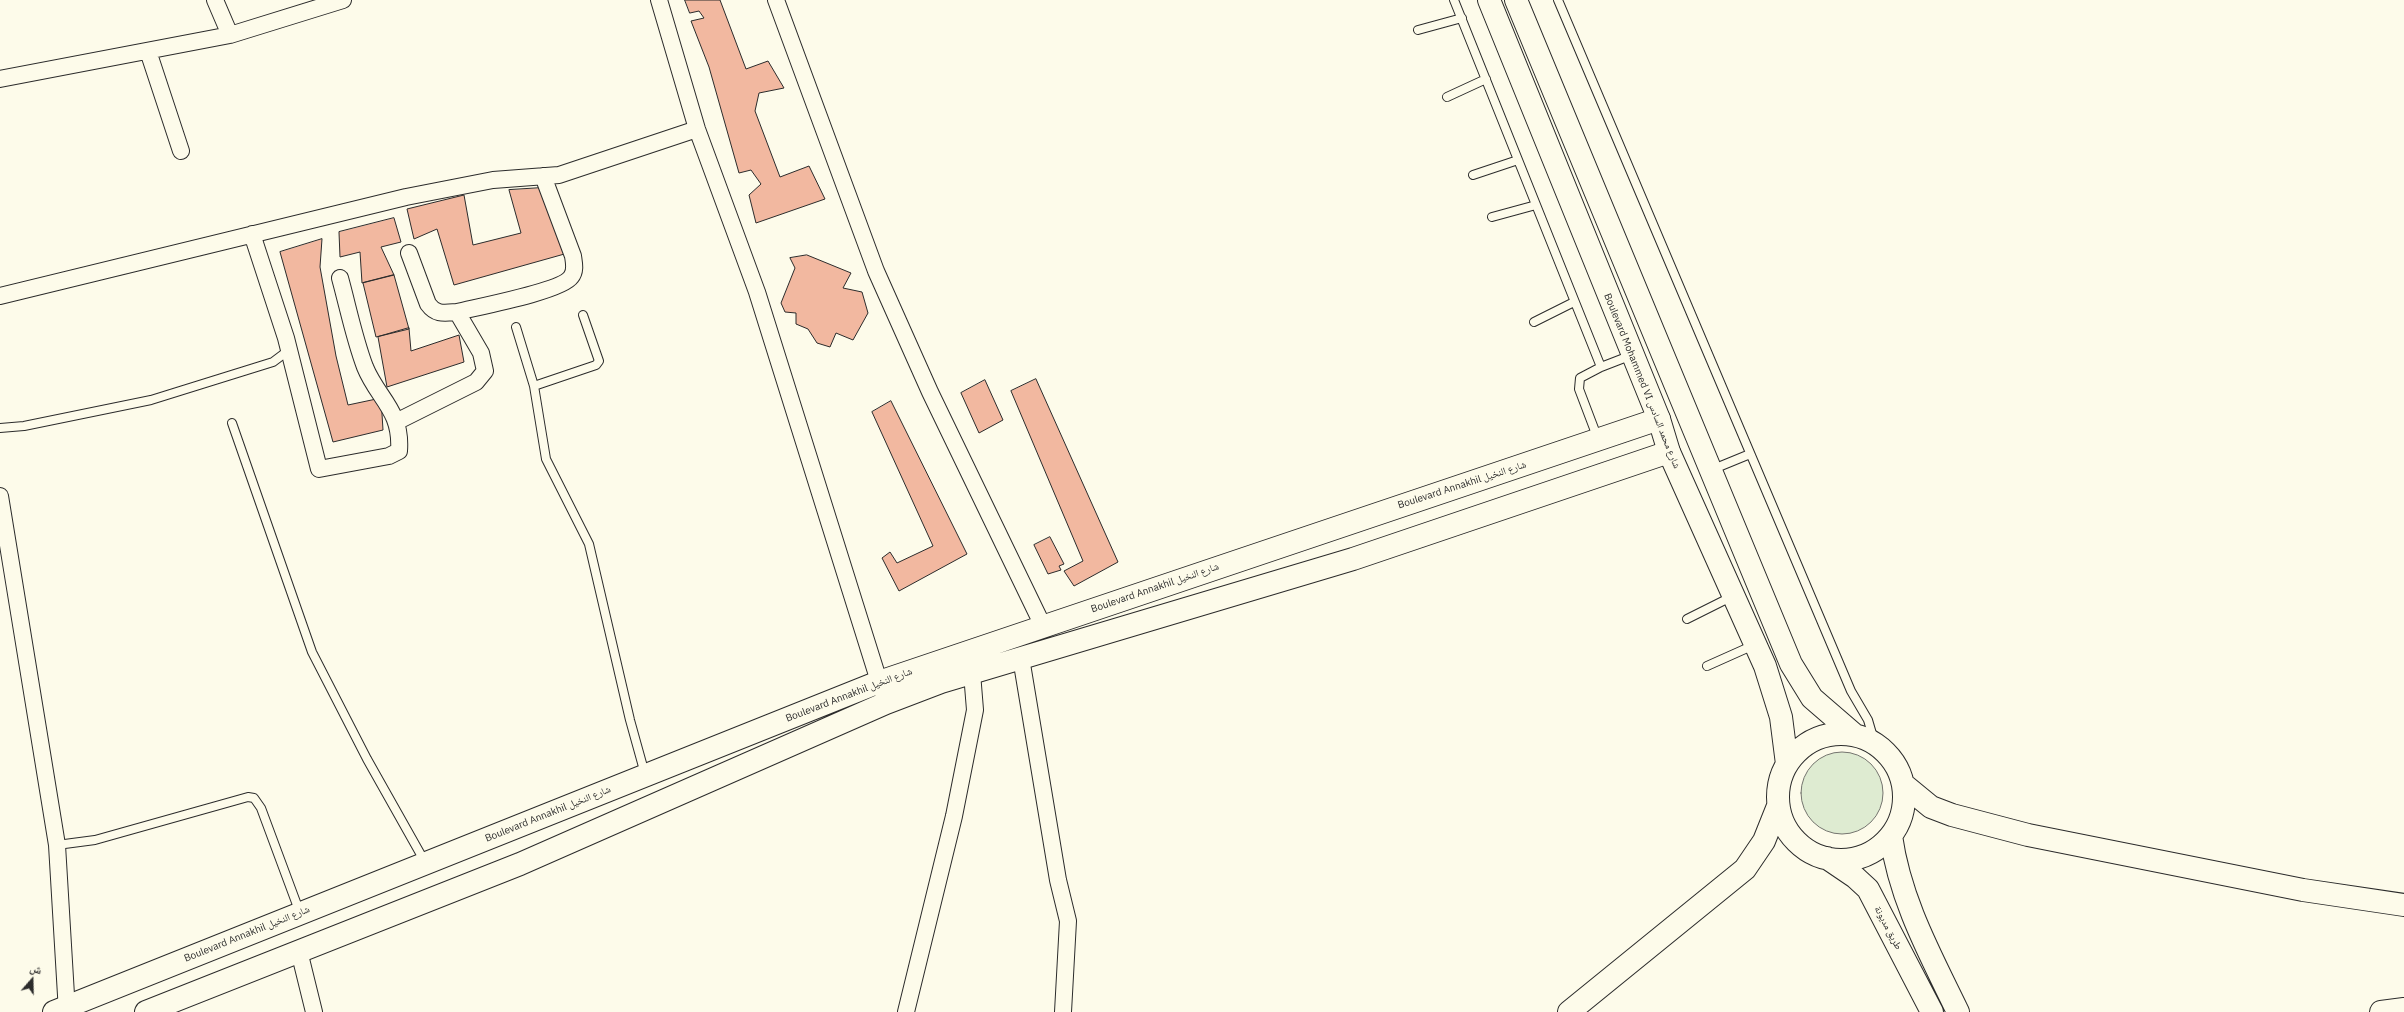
<!DOCTYPE html>
<html>
<head>
<meta charset="utf-8">
<style>
  body { margin:0 }
  #map { position:relative; width:2404px; height:1012px; overflow:hidden; background:#fdfbea; font-family:"IBM Plex Sans","Noto Naskh Arabic",sans-serif }
  canvas { display:block }
  .north { position:absolute; left:12px; top:960px; width:40px; height:40px; -webkit-text-stroke:3px #fdfbea; paint-order:stroke; rotate:20deg; font-size:11px; font-weight:700; line-height:16px; text-align:center; color:#2b2b2b }
  .north::after { content:''; display:block; margin:auto; width:14px; height:18px; background:#2b2b2b; clip-path:polygon(50% 0,100% 100%,50% 72%,0 100%) }
</style>
</head>
<body>
<div id="map">
<canvas width="2404" height="1012"></canvas>
<div class="north">ش</div>
</div>
<script>
const ctx = document.querySelector('canvas').getContext('2d');
ctx.lineJoin = 'round';
function fillPath(path, color) {
  ctx.fillStyle = color;
  ctx.fill(path, 'evenodd');
}
function strokePath(path, color, width, dash) {
  ctx.strokeStyle = color;
  ctx.lineWidth = width;
  ctx.lineCap = dash ? 'butt' : 'round';
  ctx.setLineDash(dash || []);
  ctx.stroke(path);
}
function drawText(font, color, halo, rows, align = 'center') {
  ctx.font = font + ' "IBM Plex Sans","Noto Naskh Arabic",sans-serif';
  ctx.lineWidth = 3;
  ctx.setLineDash([]);
  ctx.textBaseline = 'middle';
  ctx.strokeStyle = halo;
  ctx.fillStyle = color;
  for (const [text, x, y, turn = 0] of rows) {
    ctx.save();
    ctx.translate(x, y);
    ctx.rotate((+turn || 0) * Math.PI / 180);
    ctx.textAlign = isNaN(turn) ? turn : align;
    if (halo) ctx.strokeText(text, 0, 0);
    ctx.fillText(text, 0, 0);
    ctx.restore();
  }
}
const green = new Path2D(`
  M1801 793a41 41 0 1 1 82 0a41 41 0 1 1-82 0Z`);
fillPath(green, '#deebd1');
strokePath(green, '#74746e', 1);
const building = new Path2D(`
  M685,0h35l26,69 22,-8 16,27 -25,5 -4,18 25,66 29,-11 16,33 -69,24 -7,-28 12,-11 -10,-14 -12,3 -30,-106 -18,-46 13,-3 -5,-7 -9,2z
  M541,188l27,65 -114,32 -17,-56 -23,10 -7,-30 57,-14 9,50 48,-12 -12,-43z
  M394,218l7,24 -20,5 13,28 -32,8 -2,-31 -20,5 -1,-25z
  M322,239l-2,28 16,89 12,49 33,-7 2,32 -50,12 -53,-190z
  M807,255l44,18 -8,15 19,4 6,21 -15,27 -17,-7 -6,14 -13,-4 -9,-14 -12,-5v-11l-11,-1 -4,-9 14,-35 -5,-10z
  M394,275l15,54 -33,8 -13,-54z
  M409,328l2,23 48,-16 5,27 -77,25 -9,-50z
  M1036,379l82,183 -44,24 -10,-15 19,-10 -72,-170z
  M985,380l18,40 -24,13 -18,-40z
  M891,401l76,153 -68,37 -17,-33 8,-6 7,11 36,-17 -61,-134z
  M1050,537l14,27 -5,2 2,4 -13,4 -14,-29z`);
fillPath(building, '#f2b8a0');
strokePath(building, '#2b2b2b', 1);
const lane = new Path2D(`
  M1454,0l147,367
  M1558,0l293,691 17,29 7,24
  M1418,30l44,-12
  M1447,97l39,-18
  M1473,175l45,-15
  M1492,217l44,-12
  M1534,322l40,-20
  M516,327l18,59 12,73 43,85 41,176 15,54
  M534,386l62,-21 3,-4 -16,-46
  M232,423l80,229 55,107 58,103
  M0,428l24,-2 127,-26 122,-38 16,-12
  M1598,439l-19,-50 1,-11 21,-11 31,-12
  M1711,470l39,-16
  M1687,619l46,-23
  M1707,666l47,-21
  M57,845l38,-5 153,-43 6,1 7,10 39,105`);
const street = new Path2D(`
  M215,0l15,35
  M659,0l38,129 60,163 125,399
  M776,0l100,271 54,121 113,234
  M148,51l33,100
  M0,79l230,-44 113,-35
  M252,234l34,104 33,131 70,-13 10,-5c3,-41 -21,-52 -34,-84 -11,-29 -17,-60 -25,-89
  M409,253l19,51c8,11 16,9 29,8 20,-5 105,-21 114,-35 5,-6 3,-14 2,-21l-30,-80
  M0,296l406,-99 87,-17 66,-5 138,-46
  M396,422l80,-40 9,-11 -4,-18 -24,-41
  M0,496l57,349 10,167
  M1021,658l37,222 10,41 -5,91
  M299,951l15,61
  M906,1012l48,-196 21,-106 -3,-37`);
const secondary = new Path2D(`
  M54,1012l825,-330 780,-263
  M146,1012l374,-148 366,-161 55,-21 412,-123 316,-107`);
const highway = new Path2D(`
  M1489,0l170,419 10,33 96,214 16,51 6,47
  M1516,0l275,664 21,34 44,38
  M1778 797a63 63 0 1 1 126 0a63 63 0 1 1-126 0Z
  M1903,784l28,23 21,8 76,20 275,55 101,15
  M1891,836c9,64 39,118 67,176
  M1827,858l28,19 13,12 64,123
  M1569,1012l176,-143 19,-28 14,-35
  M2381,1012l23,-3`);
strokePath(lane, '#2b2b2b', 10);
strokePath(street, '#2b2b2b', 18);
strokePath(secondary, '#2b2b2b', 24);
strokePath(highway, '#2b2b2b', 24);
strokePath(lane, '#fdfbea', 8);
strokePath(street, '#fdfbea', 16);
strokePath(secondary, '#fdfbea', 22);
strokePath(highway, '#fdfbea', 22);
drawText('10px', '#2b2b2b', '#fdfbea', [
  ["Boulevard Mohammed VI شارع محمد السادس",1642,381,68],
  ["Boulevard Annakhil شارع النخيل",1462,485,-18],
  ["Boulevard Annakhil شارع النخيل",1155,588,-19],
  ["Boulevard Annakhil شارع النخيل",849,695,-21],
  ["Boulevard Annakhil شارع النخيل",548,814,-22],
  ["طريق مديونة",1888,928,62],
  ["Boulevard Annakhil شارع النخيل",247,934,-22]
]);
</script>
</body>
</html>
